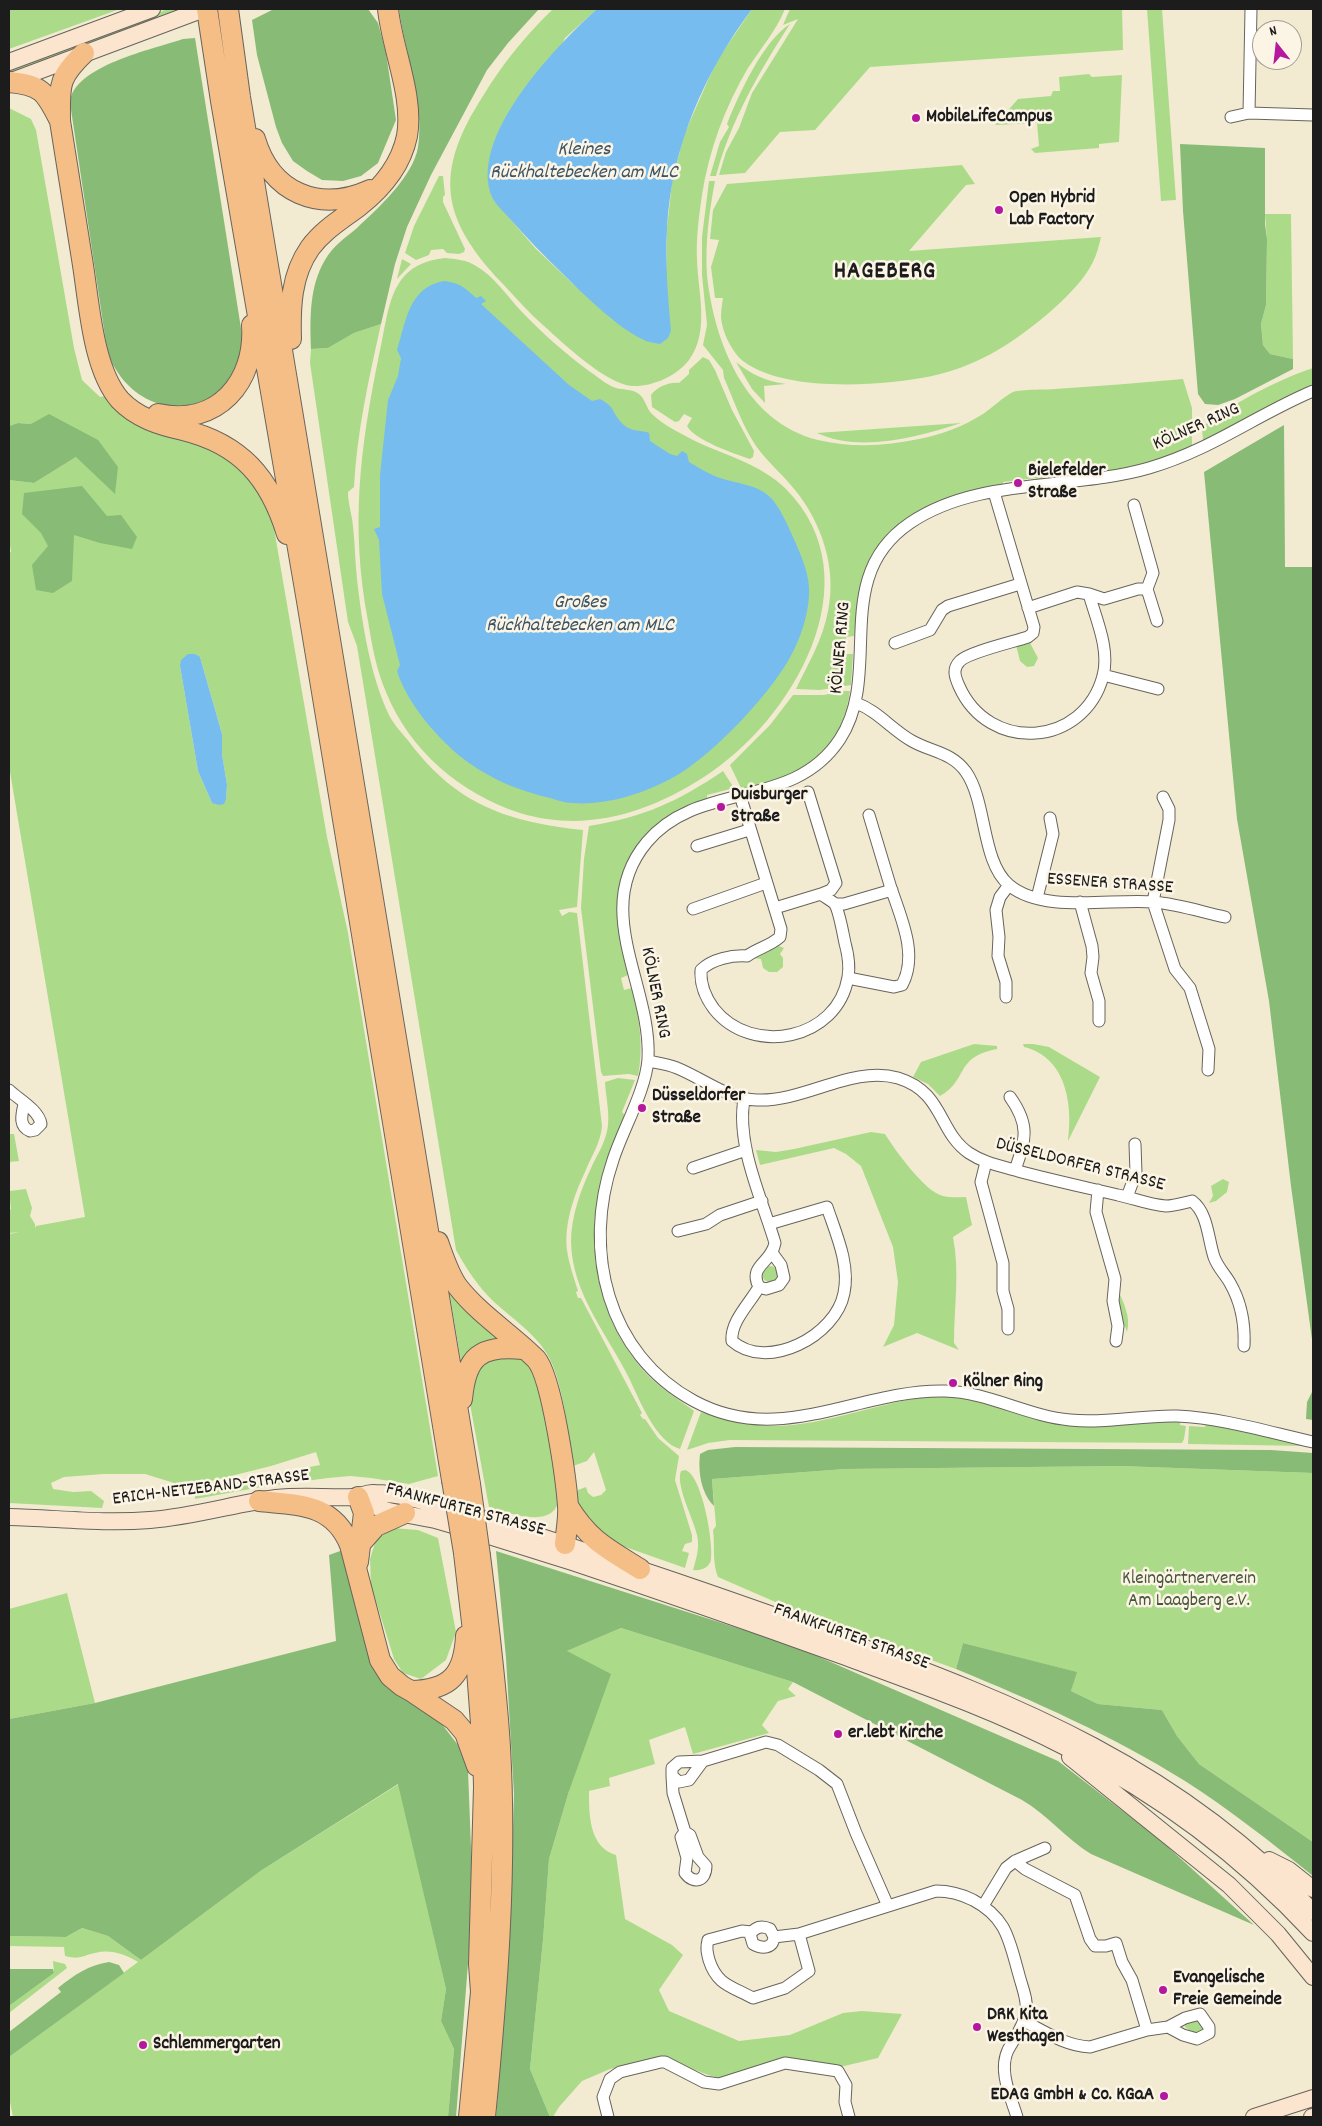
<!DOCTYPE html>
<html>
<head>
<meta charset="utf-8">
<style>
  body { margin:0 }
  #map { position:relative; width:1322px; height:2126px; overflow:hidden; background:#f2ebd2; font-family:Dekko,sans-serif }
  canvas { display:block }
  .frame { position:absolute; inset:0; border:10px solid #1c1c1c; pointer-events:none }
  .north { position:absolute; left:1252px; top:20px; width:50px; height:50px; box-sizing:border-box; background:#fcf5e5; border:1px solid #a29e95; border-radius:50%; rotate:344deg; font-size:14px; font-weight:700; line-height:20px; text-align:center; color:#1c1c1c }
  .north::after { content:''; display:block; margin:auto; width:18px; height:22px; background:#b5179e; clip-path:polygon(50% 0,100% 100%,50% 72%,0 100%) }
</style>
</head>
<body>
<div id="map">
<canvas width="1322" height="2126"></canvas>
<div class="frame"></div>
<div class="north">N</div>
</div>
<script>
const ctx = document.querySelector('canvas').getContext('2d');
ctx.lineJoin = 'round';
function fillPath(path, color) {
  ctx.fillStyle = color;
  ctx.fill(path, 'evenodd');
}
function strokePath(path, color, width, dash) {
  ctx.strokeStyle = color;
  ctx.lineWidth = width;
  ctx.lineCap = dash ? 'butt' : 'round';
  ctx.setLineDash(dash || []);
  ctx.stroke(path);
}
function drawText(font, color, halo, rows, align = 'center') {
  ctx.font = font + ' Dekko,sans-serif';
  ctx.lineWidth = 5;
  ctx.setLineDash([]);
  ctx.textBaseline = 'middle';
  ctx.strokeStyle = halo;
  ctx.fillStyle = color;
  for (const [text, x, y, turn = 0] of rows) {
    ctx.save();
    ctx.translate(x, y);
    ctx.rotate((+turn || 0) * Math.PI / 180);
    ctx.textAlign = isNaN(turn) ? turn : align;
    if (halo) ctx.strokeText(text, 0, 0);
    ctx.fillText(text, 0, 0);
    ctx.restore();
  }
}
fillPath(new Path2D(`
  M9,9h111l-111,40z
  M168,9h19l-178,66v-7z
  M553,9h44l-32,29 -71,162 41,48 37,35 57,48 37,-56 1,-47 5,-46 12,-47 32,-73 36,-53h33c-9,22 -24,39 -37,59 -23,39 -39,82 -46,127 -3,21 -6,43 -5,65 1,32 13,72 -8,100 -12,16 -37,27 -57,26 -26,-2 -68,-42 -88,-60 -15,-13 -28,-28 -42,-43 -62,-65 -68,-111 -19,-187 20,-33 43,-61 70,-87z
  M790,9h332l1,41 -253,17 -55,63 -35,2 -35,41 -26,2 7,-23 13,-24 13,-35 46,-74 -15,6z
  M1147,9h15l14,191 -15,1z
  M790,24c-31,48 -59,96 -74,152h-6l10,-34 9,-15 -2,-3c12,-30 36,-83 63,-100z
  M1089,74l3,3 30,-2 -3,67 -20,2v4l-64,5 -4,-4 8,-3 -2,-23 -42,2 23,-26 33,-3 2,-5h7l-1,-14z
  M9,108l22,11 5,11 38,218 8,32 18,17 5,-1 10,12 65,30 41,15 33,30 18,34 55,320 21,96 90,543 -29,8 -38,-6 -21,-2 -22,2 -61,8 -72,13v-4l43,-14 82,-16 -4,-13 -45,14 -84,21 -42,-13h-41l-40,3 -13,6 2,6 20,3 18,-1 13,10 -2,7 -93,-5v-269l11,-2 -11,1v-23l2,-1 -2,-18 17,-2 6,19 -2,8 5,8v4l1,-2 49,-9 -76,-451v-211l2,-4 -2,-10v-61l25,3 42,-26 42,10 -87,-43 -13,-1 -9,3zM200,657l22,77v20l5,31 -1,14 -14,4 -14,-32 -18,-105z
  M962,165l13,19 -9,1 -57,66 192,-14c-2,8 -4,17 -8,25 -16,33 -72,76 -104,93 -17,9 -38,17 -57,21 -50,10 -147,17 -189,-15 -11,-9 -21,-29 -22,-44 0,-6 1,-13 2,-19h-8l-4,-31 8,-27 -9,-1 3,-29 14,-26z
  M439,176h4l2,19 -2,2v5l22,47 -1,3 -5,2 -12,-1 -4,-4 -12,1 -2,5 -13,5 -11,-7 9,-27z
  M709,181h6c-6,31 -10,63 -8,94 7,67 38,147 111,165 34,8 68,6 101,-1 22,-4 45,-13 64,-25 9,-6 20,-17 30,-22 9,-3 31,-2 42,-3 42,-3 85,-6 128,-10l9,29v39l-39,14 -34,9 -82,11 -1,-3 -33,4v3l-45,10 -82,56 -11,21 -6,20 -5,44 -8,1 -1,17h8l-2,31 -31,5 -24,-1c12,-25 27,-50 32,-78 9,-42 -6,-88 -33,-121 -14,-18 -33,-32 -44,-52 -11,-19 -18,-40 -27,-60l-1,-8 -20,-25 4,-20 -5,-50v-38z
  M1265,214h26l2,145 -23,-5 -7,-9 -2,-21 5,-19 1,-66z
  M445,258c11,1 22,2 31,8 18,10 32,31 46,46 20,21 43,41 67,59 9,6 18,14 27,17 8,2 17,1 23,6 7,6 7,14 13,20 11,11 28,19 41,26 31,15 68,24 93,49 90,91 6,232 -82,288 -56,36 -118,56 -184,36 -59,-19 -111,-63 -134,-121 -10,-23 -14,-47 -18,-71 -18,-95 -8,-173 11,-266 5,-20 8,-53 19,-70 10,-18 28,-25 47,-27z
  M402,259l9,5 -14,15z
  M381,324c-12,54 -24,107 -27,163l-6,5c0,12 4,22 5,34 2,17 2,35 4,53 5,44 13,96 32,136 5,10 14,19 21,28 47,62 98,79 173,87l-6,77 -18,3 3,6 7,-4 8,1 25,213c-1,16 -11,31 -17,46 -11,23 -21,52 -18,78 2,14 7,28 11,41l-2,1 2,6h3l61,115 -2,2 3,4h2l13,19 21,18 -4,24 17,55v7l-7,2 -3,7 7,2 -4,15 -71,-25 -31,-26 -8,-20 3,-7 8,-3 2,6 5,4 8,-2 5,-5 -12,-38 -7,9 -14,5c-5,-32 -10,-86 -26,-112 -13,-22 -37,-37 -55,-54 -15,-15 -26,-32 -36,-50l-99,-604 -9,-24 -38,-259 1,-14 17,-1 26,-15z
  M703,357l6,3 6,10 17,40 22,41 -1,6 -3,2c-15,-5 -56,-19 -63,-33l5,-8 -8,-4 -5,7 -4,1 -23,-15 -1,-12c6,-8 18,-13 28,-12l10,-9v-4z
  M736,362c16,13 30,19 50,22l-22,2 1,17 -13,-14z
  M1313,368v16l-110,57 -1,-14c29,-23 77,-48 111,-59z
  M961,423c-43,14 -101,30 -144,10z
  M1029,641l9,17 -4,8 -7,1 -7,-6 -4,-16z
  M842,691h8c-6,41 -24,65 -60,84 -14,8 -33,11 -48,15l-12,-25 40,-40 23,-30h31z
  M723,771l11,17 -27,7v4c-90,32 -101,90 -79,176l-7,3 3,12 8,-2c7,30 12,58 6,88l-9,-2 -26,2 -2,-4 -20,-164 3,-49 5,-33c55,-9 88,-24 134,-55z
  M779,946l5,2 -4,6 3,4v9l-6,5h-8l-6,-4 -2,-9 -7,-1 6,-6z
  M974,1044l23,2v3c-43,8 -28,31 -57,47l-12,-12 -15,-7 8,-15z
  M1033,1044l16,3 51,30 -32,64c5,-37 -2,-84 -44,-94l-1,-3z
  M618,1078l17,2 -13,32 3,3c-9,24 -19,47 -25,72 -17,67 3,146 54,194 12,11 27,20 40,30l-14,38c-24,-7 -40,-48 -50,-69 -22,-45 -58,-86 -59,-138 0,-26 10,-53 21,-76 4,-9 10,-18 13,-28 7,-17 1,-38 0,-56z
  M871,1132l14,2c10,16 40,58 58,62 7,2 16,1 23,1l6,28 -19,12c7,35 1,70 1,106l5,7 -42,-17 -34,14 11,-22 4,-43 -5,-35 -32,-81 -15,-12 -12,-6 -74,17 -4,-15 20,2 18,-3z
  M9,1134h5l5,27 -10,1z
  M1223,1179l6,3 -2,10 -11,9 -7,2 4,-7 -2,-10z
  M762 1274a8 8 0 1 1 16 0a8 8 0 1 1-16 0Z
  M449,1290l51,51 -25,6 -14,14z
  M1118,1290c6,14 13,27 9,42l-9,-25z
  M490,1355l30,1 19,20 21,121c-1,4 -3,9 -5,12 -12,17 -51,3 -66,-2l-19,-103v-25z
  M938,1396l27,2 95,27 31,2 89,-6v4l6,1 -2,13 -2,4 -452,-3 -22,3 -21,7 14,-38c23,7 44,13 68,14 57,1 112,-26 169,-30z
  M1206,1424l101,22 -119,-2 1,-18 16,1z
  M1121,1466l192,7v369l-114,-78 -22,-28 -15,-26 -64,-6 -27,-13 5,-19 -113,-29 -7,26 -160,-58 -78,-34c-6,-14 -3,-32 -5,-47l3,-4 -4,-47 133,-10z
  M685,1470c17,4 29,74 26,90 -2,8 -10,11 -18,10 3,-11 7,-22 4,-35 -3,-15 -22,-50 -16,-64z
  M392,1528l26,2 20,8 18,94 -10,28 -25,19 -18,-6 -9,-14 -23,-74 -1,-26 6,-19z
  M67,1593l28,110 -86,16v-110z
  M621,1628l172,54 -5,7 8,7 -18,5 -16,24 7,8 -76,21 -8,-27 -36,13 6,24 -46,14 1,8 -21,5c0,24 0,56 27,64l9,64 47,26 11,10 -24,35 10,21 70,30 51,-6 53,-22 19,-2 40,3 -24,44 -38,9 -55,-8 -59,20 -15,-3 -48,-18 -53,11 -28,12 -23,26 -6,10h-3l-20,-48 13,-129 6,-81 20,-68 -2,-140z
  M399,1784l47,205 -5,32 13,28 -6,68h-435l-4,-20v-40l129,-95c-13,-8 -28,-13 -43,-9 -14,3 -15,7 -30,3l-1,-9 -55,-1v-10l57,1 16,-9 26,8 33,24 121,-90z
  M53,1961l12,3 2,4 -58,45v-7l45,-33z
  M1198,2020l6,6 -3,7h-8l-8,-6v-4z`), '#abdb89');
fillPath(new Path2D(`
  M274,9h94l10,14 8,30 10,67 -18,43 -17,13 -18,5 -21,-1 -15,-9 -14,-10 -11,-18 -6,-16 -19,-72 -5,-35z
  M399,9h140l-31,34 -21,27 -56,105 -24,52 -12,37 -14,60 -27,9 -26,15 -17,1c-1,-30 -2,-62 14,-89 8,-14 20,-22 32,-32 21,-20 56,-51 61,-81 7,-43 -13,-94 -19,-138z
  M195,38l48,303c-2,10 -3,22 -7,30 -5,11 -14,19 -23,25 -34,23 -78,7 -98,-28 -6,-9 -8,-22 -10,-32l-35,-233c2,-37 84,-54 113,-64z
  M1180,144l85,4v76l2,15 -1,66 -5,19 2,21 7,9 23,5v10l-58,30 -17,6 -13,-1 -7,-10 -15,-183z
  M49,414l49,26 20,27 -3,27 -39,-37 -42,26 -25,-3v-54l9,-3 13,1z
  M1284,425l1,142h28v780l-22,-161 -22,-185 -32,-182 -33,-347z
  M82,486l25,30 14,-1 16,22 -5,12 -32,-6 -26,-8 -2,46 -19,12 -17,-3 -4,-25 16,-19 -7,-13 -19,-19 2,-21z
  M1313,1390v30l-7,-1 1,-17z
  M735,1447l536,3 42,3v20l-192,-7 -276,3 -133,10 2,27c-13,-13 -16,-34 -14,-52l8,-4z
  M343,1550l21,90 22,47 55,36 17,22 10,26 5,128 -17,218h-8l6,-68 -13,-28 5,-32 -48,-205 -136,86 -121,90 -33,-24 -26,-8 -16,9 -57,-1v-217l86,-16 241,-62 -7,-86z
  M496,1551l298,95 264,115 101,78 95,86 -163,-71c-25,-15 -43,-39 -69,-54l-229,-118 -172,-54 -54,23 44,23 -42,117 -20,68 -6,81 -13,129 20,48h-54l14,-189 4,-134 -8,-136z
  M963,1643l114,29 -6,19 27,13 64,6 15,26 22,28 114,78v34c-41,-33 -84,-67 -128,-95 -72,-45 -151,-80 -229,-112z
  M109,1962l10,3 5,8 -115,84v-25l52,-40 -3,-4c16,-13 31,-23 51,-26z
  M9,1969h44l1,4 -45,33z`), '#88bb75');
fillPath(new Path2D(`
  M597,9h155c-48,64 -81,139 -85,220 -2,34 1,68 4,102l-3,7 -8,6c-6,-1 -13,-2 -18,-5 -24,-11 -60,-46 -79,-65 -19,-18 -36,-36 -53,-55 -5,-6 -13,-13 -17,-20 -28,-60 64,-154 104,-190z
  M445,281c14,2 21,7 31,17l5,-2 5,5 -5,3 88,81 23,16 8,-2c16,9 11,12 21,23 9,11 19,7 28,11l1,8 20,13 7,2 5,-5 5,3 2,8c9,5 18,11 28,15 16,6 40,7 53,20 10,10 17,27 23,40 7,16 15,33 16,51 1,24 -9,53 -21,73 -21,36 -74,92 -109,113 -30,18 -71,32 -107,29 -7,0 -15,-3 -22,-5 -30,-7 -55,-17 -81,-35 -28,-20 -62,-59 -72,-92l3,-6 -18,-71 -3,-54 -5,-11 6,-2v-52l8,-75 10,-24 3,-18 -4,-8c9,-29 12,-64 48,-69z
  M188,654h7l5,3 22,77v20l5,31 -1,14 -2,5 -5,1 -7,-2 -14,-32 -18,-105 1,-6z`), '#77bcee');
const street = new Path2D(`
  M1251,9l-2,104 64,2
  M1231,117l18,-4
  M1313,391c-57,24 -102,59 -164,77 -76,22 -172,9 -239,55 -81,55 -26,148 -70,216 -47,72 -141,41 -193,103 -57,68 5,143 1,217 -2,31 -25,70 -35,101 -31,90 -6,194 81,241 87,47 164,-12 251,-10 43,1 82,25 125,29 35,4 71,-5 107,-4 46,2 91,16 136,26
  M994,492l40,135 -1,6 -5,4c-15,5 -59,15 -68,24 -8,8 -5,16 -1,25 30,68 125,61 144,-10 7,-27 -7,-57 -14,-82l-12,-2 -49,16
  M1134,505l19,68 -6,16
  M1147,589l10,32
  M1089,594l15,5 34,-10h9
  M895,643l35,-13 12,-20 6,-4 72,-22
  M1103,675l55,14
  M856,703c22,8 35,26 56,38 19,11 40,11 54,31 21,30 15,89 43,113 34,29 104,13 145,17 23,2 48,10 71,15
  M808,792l28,91 -5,7 -10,4
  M740,795l41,134 -1,8c-10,9 -22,11 -33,19 -15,-1 -35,3 -46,14 -1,15 4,27 13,39 38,48 124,31 134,-32 2,-11 0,-23 -3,-34 -2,-9 -6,-34 -11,-40 -4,-3 -9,-6 -13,-9l-46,14
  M697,846l52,-16
  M1037,898l16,-64 -3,-16
  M1080,902l12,44 1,11 -2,16 8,28v20
  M1153,902l22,67 15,19 19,61 -1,21
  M1153,902l16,-82v-11l-6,-12
  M835,904h9l48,-14
  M693,909l73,-26
  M848,978l46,9 8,-2c17,-31 -2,-69 -12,-100 -7,-23 -14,-46 -21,-70
  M1006,997v-15l-8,-26 1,-19 -3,-27 4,-13 9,-12
  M648,1061c10,2 20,3 29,7 27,11 50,31 80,32 48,2 95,-35 141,-22 46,14 40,54 71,75 15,10 32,13 49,18 33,9 66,16 100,24 15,3 32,10 48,11 8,0 17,-3 26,-5 16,12 16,38 22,56 4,11 11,17 16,26 11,19 15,42 14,63
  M9,1090c9,9 30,20 32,34l-6,6 -5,1c-12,-5 -8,-17 -6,-27
  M1010,1097c20,28 16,42 5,73
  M744,1099c-8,46 18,100 31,144 -4,21 -27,22 -16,44l7,2 13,-4 5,-7 -3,-13 -8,-11
  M986,1162l-5,20 22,81v28l5,18v20
  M693,1168l53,-18
  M1098,1190l-2,22 19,67 -2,22 5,25 -2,15
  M1127,1197l9,-24 -1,-29
  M678,1231l28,-7 14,-9 42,-14
  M759,1287c-9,16 -29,35 -27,54 35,31 104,-5 112,-48 6,-29 -8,-59 -17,-86l-58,17
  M703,1761l-14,19 -10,2 -7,-6v-8l7,-6 24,-1 63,-19 12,3 41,25 18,14 19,49 32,73
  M672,1776l1,17 12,39 -4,5 6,21 -2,15c9,12 21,8 21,-7l-8,-9 -8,-22 -5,-3
  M1015,1861l30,-13
  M983,1906l23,-38 9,-7 10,8 50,26 15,44 5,7h11l10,-3 6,19 10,18 15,50
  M752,1932l-10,-1 -34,9c-2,8 -1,12 1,20 8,25 22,26 44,38l32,-10 24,-17 -10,-37
  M774,1937c-1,12 -12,12 -21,7l-3,-10c6,-7 11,-9 20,-5l4,8 25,-3 137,-43c13,0 25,3 37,9 34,18 36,40 46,75 3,12 9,25 7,37 -2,14 -12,27 -18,38 -10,21 3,47 9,67
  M1024,2021c21,11 42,25 66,26l57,-17 21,-3 17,-9 15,-4 9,13v6l-12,6 -14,-4 -15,-8
  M608,2117l-5,-20 7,-18 10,-7 41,-10h4l39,20 15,2 66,-21 53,8 8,14 -1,17 4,15`);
const secondary = new Path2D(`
  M9,62l143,-53
  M9,82l195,-73
  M358,1497c22,17 55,17 81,24 45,13 89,27 133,41 90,30 179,61 268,93 76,28 154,55 227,93 93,47 175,109 246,185
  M9,1517c47,1 94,7 141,3 42,-3 84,-16 126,-22 26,-3 52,0 78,-1 7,0 13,-5 20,-4 29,0 61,12 89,20 48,14 95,29 142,45 79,25 157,53 235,81 179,65 340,130 473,273
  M1070,1757l159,128 49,49 35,43
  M1269,1860l20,10 24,19
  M1254,2117l59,-19
  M1312,2117h1`);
const highway = new Path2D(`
  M207,9l14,92 86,500 145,879
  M228,9l12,88 230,1387
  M84,53c-27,26 -24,33 -24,68 7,46 15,92 22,138 7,41 10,109 38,141 17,18 40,25 63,30 58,14 87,48 104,104
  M9,82c32,3 36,9 50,37
  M255,139c16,54 64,74 115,51
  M291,339c-1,-32 0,-64 19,-91 13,-18 32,-29 49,-42 23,-18 42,-41 48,-70 7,-40 -15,-87 -19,-127
  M158,414c59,13 98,-32 94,-89
  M438,1242c5,14 11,33 20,45 22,28 53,47 78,72 16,18 30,120 32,147 1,13 -2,26 -3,38
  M462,1399c4,-43 18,-54 61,-50
  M358,1497l6,16 -6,49
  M259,1501c39,4 74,2 91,44l30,115 10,16 12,10 9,5 43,29 11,13 12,33
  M568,1506c21,34 38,42 72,63
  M361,1543l15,-17 29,-13
  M464,1553l12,104 7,93 1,37 -5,177 2,28 -12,125
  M480,1556c8,63 16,127 20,191 7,123 -3,248 -15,370
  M411,1691c40,-1 53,-17 55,-55`);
strokePath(street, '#67645c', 13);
strokePath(secondary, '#67645c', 18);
strokePath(highway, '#67645c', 22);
strokePath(street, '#fff', 11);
strokePath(secondary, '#fbe5cf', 16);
strokePath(highway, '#f6be87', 20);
const highwayBridge = new Path2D(`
  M452,1480l12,73
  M470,1484l10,72`);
strokePath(highwayBridge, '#67645c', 22, []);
strokePath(highwayBridge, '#f6be87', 20);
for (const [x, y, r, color] of [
  [916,118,5,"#b5179e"],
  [999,210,5,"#b5179e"],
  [1018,483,5,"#b5179e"],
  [721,807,5,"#b5179e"],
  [642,1108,5,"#b5179e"],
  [953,1383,5,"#b5179e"],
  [838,1734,5,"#b5179e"],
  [1163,1990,5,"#b5179e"],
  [977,2027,5,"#b5179e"],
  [143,2045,5,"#b5179e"],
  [1164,2096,5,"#b5179e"]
]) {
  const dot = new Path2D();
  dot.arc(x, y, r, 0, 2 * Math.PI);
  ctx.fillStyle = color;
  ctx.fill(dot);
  strokePath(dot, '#fcf5e5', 2);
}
drawText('bold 19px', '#1c1c1c', '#fcf5e5', [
  ["MobileLifeCampus",926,118],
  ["Open Hybrid",1009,199],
  ["Lab Factory",1009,221],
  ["Bielefelder",1028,472],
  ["Straße",1028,494],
  ["Duisburger",731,796],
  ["Straße",731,818],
  ["Düsseldorfer",652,1097],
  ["Straße",652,1119],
  ["Kölner Ring",963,1383],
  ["er.lebt Kirche",848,1734],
  ["Evangelische",1173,1979],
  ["Freie Gemeinde",1173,2001],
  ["DRK Kita",987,2016],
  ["Westhagen",987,2038],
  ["Schlemmergarten",153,2045],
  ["EDAG GmbH & Co. KGaA",1154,2096,"right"]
], 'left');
drawText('19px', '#1c1c1c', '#fcf5e5', [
  ["KÖLNER RING",1197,428,-24],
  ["KÖLNER RING",842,648,-85],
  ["ESSENER STRASSE",1110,885,4],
  ["KÖLNER RING",654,993,79],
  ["DÜSSELDORFER STRASSE",1080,1166,14],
  ["ERICH-NETZEBAND-STRASSE",211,1489,-7],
  ["FRANKFURTER STRASSE",465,1511,15],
  ["FRANKFURTER STRASSE",851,1638,20]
]);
drawText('19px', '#47553d', '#fcf5e5', [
  ["Kleingärtnerverein",1189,1580],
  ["Am Laagberg e.V.",1189,1602]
]);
drawText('italic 20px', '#3c5466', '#fcf5e5', [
  ["Kleines",584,151],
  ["Rückhaltebecken am MLC",584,174],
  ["Großes",580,604],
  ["Rückhaltebecken am MLC",580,627]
]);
ctx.letterSpacing = '1px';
drawText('bold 24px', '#1c1c1c', '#fcf5e5', [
  ["HAGEBERG",885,274]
]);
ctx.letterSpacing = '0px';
</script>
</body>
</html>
